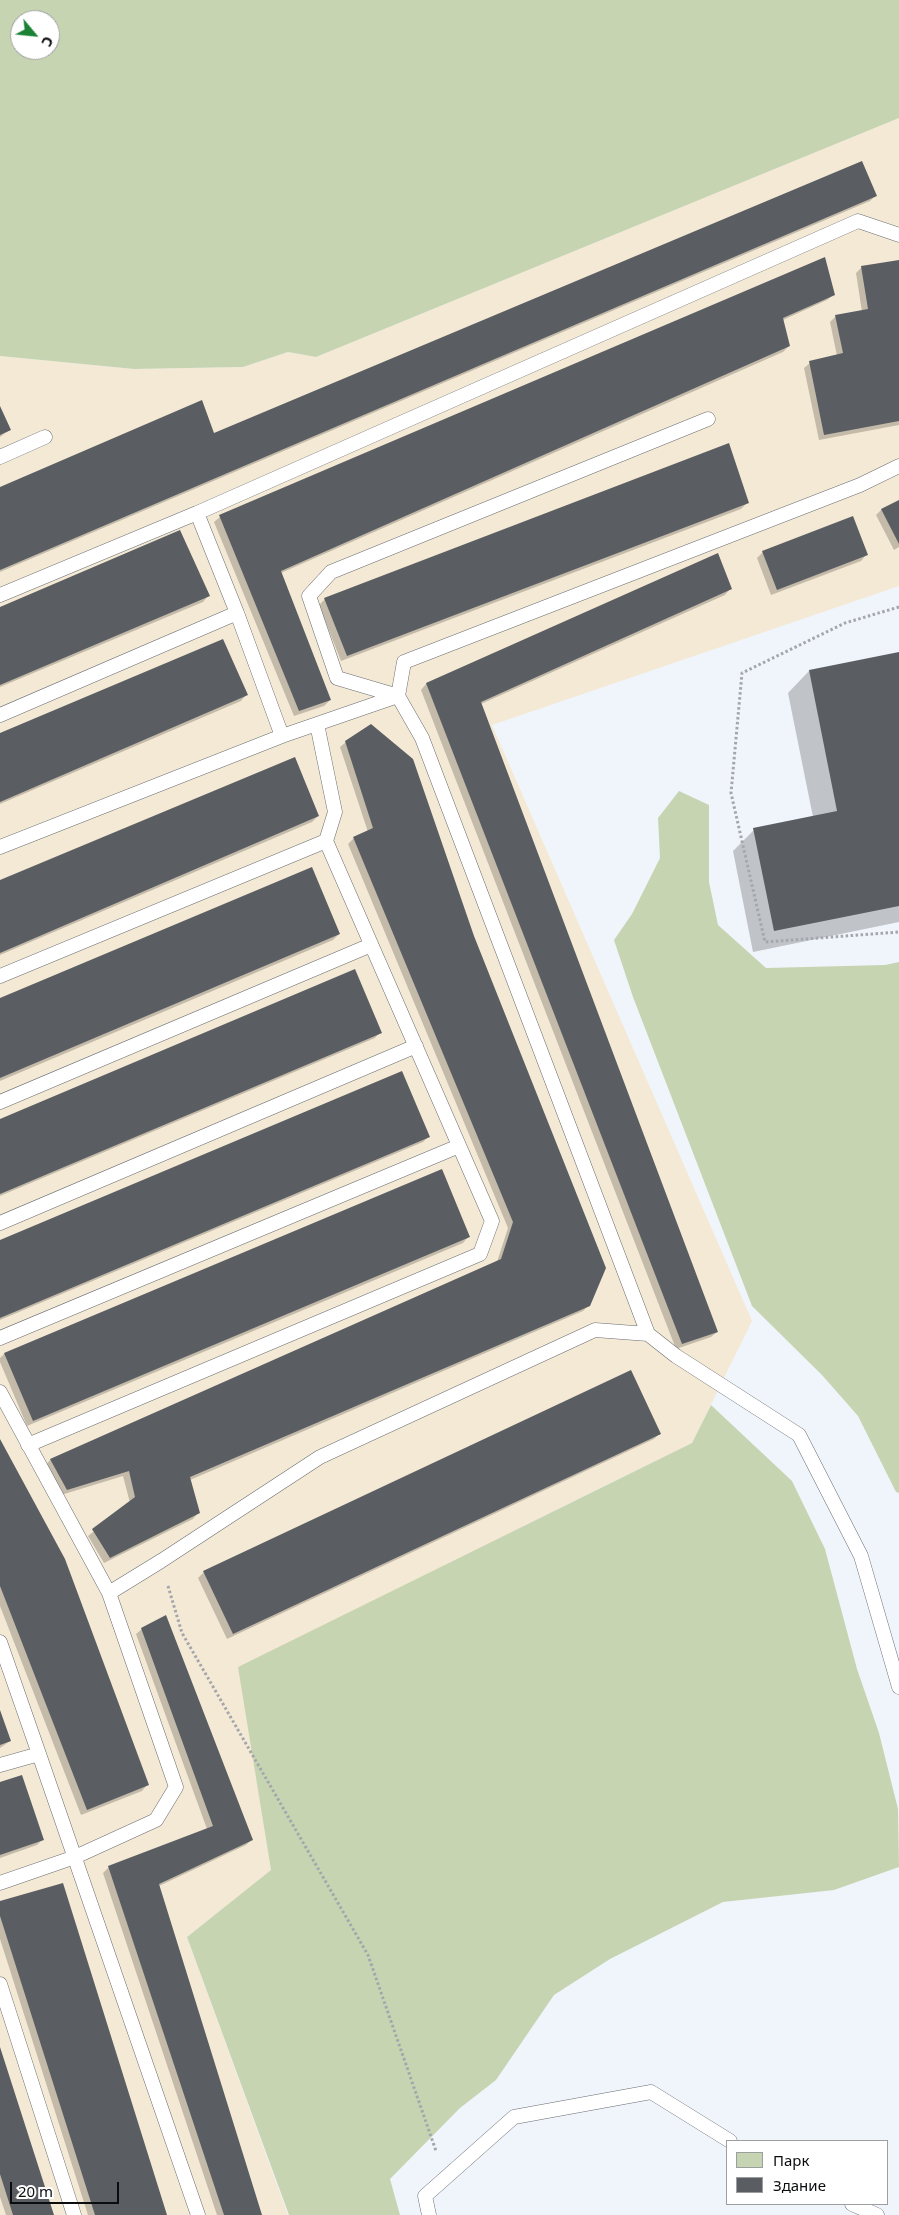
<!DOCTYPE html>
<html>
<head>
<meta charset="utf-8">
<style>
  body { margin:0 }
  #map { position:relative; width:899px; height:2215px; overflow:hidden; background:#f0f4fb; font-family:"Noto Sans",sans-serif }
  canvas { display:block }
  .legend { position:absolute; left:726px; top:2140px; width:162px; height:65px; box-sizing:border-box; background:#fff; border:1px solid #9d9e9f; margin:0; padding:6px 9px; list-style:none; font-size:15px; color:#0b0c0e }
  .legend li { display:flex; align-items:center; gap:10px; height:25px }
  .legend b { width:25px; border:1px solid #9d9e9f }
  .north { position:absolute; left:10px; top:10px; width:50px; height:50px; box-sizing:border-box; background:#fff; border:1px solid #9d9e9f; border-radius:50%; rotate:118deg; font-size:14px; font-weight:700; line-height:20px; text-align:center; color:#0b0c0e }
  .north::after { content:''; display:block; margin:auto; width:18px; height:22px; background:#1b8135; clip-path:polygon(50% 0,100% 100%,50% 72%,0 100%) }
  .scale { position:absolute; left:10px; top:2182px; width:109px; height:22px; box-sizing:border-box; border:2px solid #0b0c0e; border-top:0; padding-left:6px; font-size:15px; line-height:18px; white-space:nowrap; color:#0b0c0e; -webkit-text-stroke:4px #fff; paint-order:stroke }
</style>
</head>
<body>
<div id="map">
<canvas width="899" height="2215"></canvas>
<ul class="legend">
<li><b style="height:14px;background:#c7d4b2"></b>Парк</li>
<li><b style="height:14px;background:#5a5e63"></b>Здание</li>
</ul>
<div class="north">С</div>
<div class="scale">20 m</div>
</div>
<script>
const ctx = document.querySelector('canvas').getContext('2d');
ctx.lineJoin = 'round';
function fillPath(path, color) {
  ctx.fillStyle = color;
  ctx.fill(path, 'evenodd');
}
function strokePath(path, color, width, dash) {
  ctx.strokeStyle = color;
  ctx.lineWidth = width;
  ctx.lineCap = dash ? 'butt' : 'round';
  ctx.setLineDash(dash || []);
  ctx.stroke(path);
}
fillPath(new Path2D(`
  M899,118v468l-407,139 260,596 -60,122 -453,224 32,203 -84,67 101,278h-288v-1859l134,13 109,-2 45,-15 28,5z`), '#f4e9d4');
fillPath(new Path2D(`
  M0,0h899v118l-583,239 -28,-5 -45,15 -109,2 -134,-13zM20,20h30v30h-30z
  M679,791l30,14v77l9,43 48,43 119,-3 14,-3v531l-3,-1 -38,-76 -36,-41 -70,-69 -119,-309 -19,-57 18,-26 28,-56 -2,-40z
  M711,1405l81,76 33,68 32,120 22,64 19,76 1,58 -65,23 -111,12 -113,57 -56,36 -58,85 -36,28 -70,71 10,36h-111l-102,-278 84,-67 -33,-203 454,-224z`), '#c7d4b2');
fillPath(new Path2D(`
  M876,195l-6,6 -870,371v-83l214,-54z
  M824,259l9,36 -6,5 -44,20 6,26 -6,6 -502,221 49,127 -6,6 -30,10 -80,-194 6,-5z
  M899,261v164l-80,15 -15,-72 6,-5 27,-7 -7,-34 5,-5 27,-5 -6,-39 5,-5z
  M0,409l9,21 -9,7z
  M899,501v46l-5,3 -18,-35 5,-5z
  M747,503l-6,6 -400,152 -22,-56 6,-6z
  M763,552l103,3 -5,6 -90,34 -14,-37z
  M717,555l13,34 -5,6 -244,109 236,628 -6,5 -35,12 -255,-659 5,-6z
  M208,596l-5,6 -203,85v-79z
  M899,653v269l-146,30 -20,-101 21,-21 59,-13 -25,-124 21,-22z
  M246,695l-5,6 -241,103v-70z
  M346,742l243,563 -6,6 -393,169 8,33 -5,6 -89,44 -16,-27 42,-33 -7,-27 -62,19 -16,-29 5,-6 447,-198 11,-34 -160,-384 5,-5 15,-7 -28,-85z
  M318,816l-6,6 -312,133v-74z
  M339,934l-6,6 -333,141v-82z
  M380,1032l-5,6 -375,158v-76z
  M428,1137l-5,5 -423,178v-78z
  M468,1237l-5,6 -436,183 -27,-64v-4l4,-4z
  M659,1434l-5,5 -427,200 -29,-61 6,-6z
  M0,1442l147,343 -5,6 -61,24 -81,-209z
  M142,1629l110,210 -6,6 -87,41 102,329h-44l-114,-342 6,-6 98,-38 -71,-195z
  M0,1713l10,28 -10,7z
  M0,1783l43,56 -6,6 -37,13z
  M0,1903l165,312h-77l-88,-276z
  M0,2050l52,165h-46l-6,-18z`), '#0003');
fillPath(new Path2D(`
  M862,161l15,35 -877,374v-83l202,-87 12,33z
  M825,257l10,38 -52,23 7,28 -509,225 50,129 -32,11 -80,-196z
  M899,260v161l-75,14 -15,-74 34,-8 -8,-38 33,-6 -7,-43z
  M0,406l11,24 -11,5z
  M729,443l20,60 -402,153 -23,-58z
  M899,500v44l-18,-35z
  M853,516l15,39 -91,35 -15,-39z
  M180,530l30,66 -210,89v-78z
  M718,553l14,36 -251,113 237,630 -36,12 -256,-661z
  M223,639l25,56 -248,107v-69z
  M899,652v254l-125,25 -21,-103 84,-17 -28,-141z
  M371,724l42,35 61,177 132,332 -16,38 -400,171 10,36 -90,45 -18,-29 43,-32 -6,-26 -62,19 -17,-31 451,-200 12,-37 -160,-385 20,-9 -28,-87z
  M295,757l24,59 -319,137v-73z
  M312,867l28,67 -340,144v-80z
  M355,969l27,64 -382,161v-75z
  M402,1071l28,66 -430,181v-78z
  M442,1169l28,68 -437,184 -29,-68z
  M631,1370l30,64 -428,200 -30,-63z
  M0,1439l65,120 84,226 -62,25 -87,-224z
  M166,1615l87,225 -94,44 103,331h-38l-116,-349 105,-40 -72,-198z
  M0,1710l11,31 -11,4z
  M22,1775l22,65 -44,15v-73z
  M63,1883l104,332h-72l-95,-299v-15z
  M0,2047l54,168h-41l-13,-41z`), '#5a5e63');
const service = new Path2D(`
  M0,457l45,-20
  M197,513l661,-292 41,14
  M0,595l197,-82 40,100 -237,102
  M237,613l45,123
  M398,696l-61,-18 -28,-82 22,-24 377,-153
  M0,847l282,-111 116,-40
  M0,976l326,-135 9,-29 -18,-88
  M0,1102l371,-157
  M0,1223l416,-177
  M648,1334l28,22 123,79 62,121 38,131
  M0,1338l459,-192
  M0,1392l109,201 67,194 -20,33 -81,37 -75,26
  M28,1445l452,-191 12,-33 -166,-380
  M109,1593l52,-32 159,-104 275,-127 53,4 -226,-596 -24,-42 6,-34 456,-177 39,-19
  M0,1642l39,112
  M0,1765l39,-11 159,461
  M0,1984l74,231
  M852,2204l25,11
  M429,2215l-4,-19 89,-79 137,-25 79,49`);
strokePath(service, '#696d72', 15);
strokePath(new Path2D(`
  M899,607l-54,16 -103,50 -11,120 34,149 134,-10
  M168,1586l14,47 186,322 68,196`), '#a3a6ab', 3, [2.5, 2.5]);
strokePath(service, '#fff', 14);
</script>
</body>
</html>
